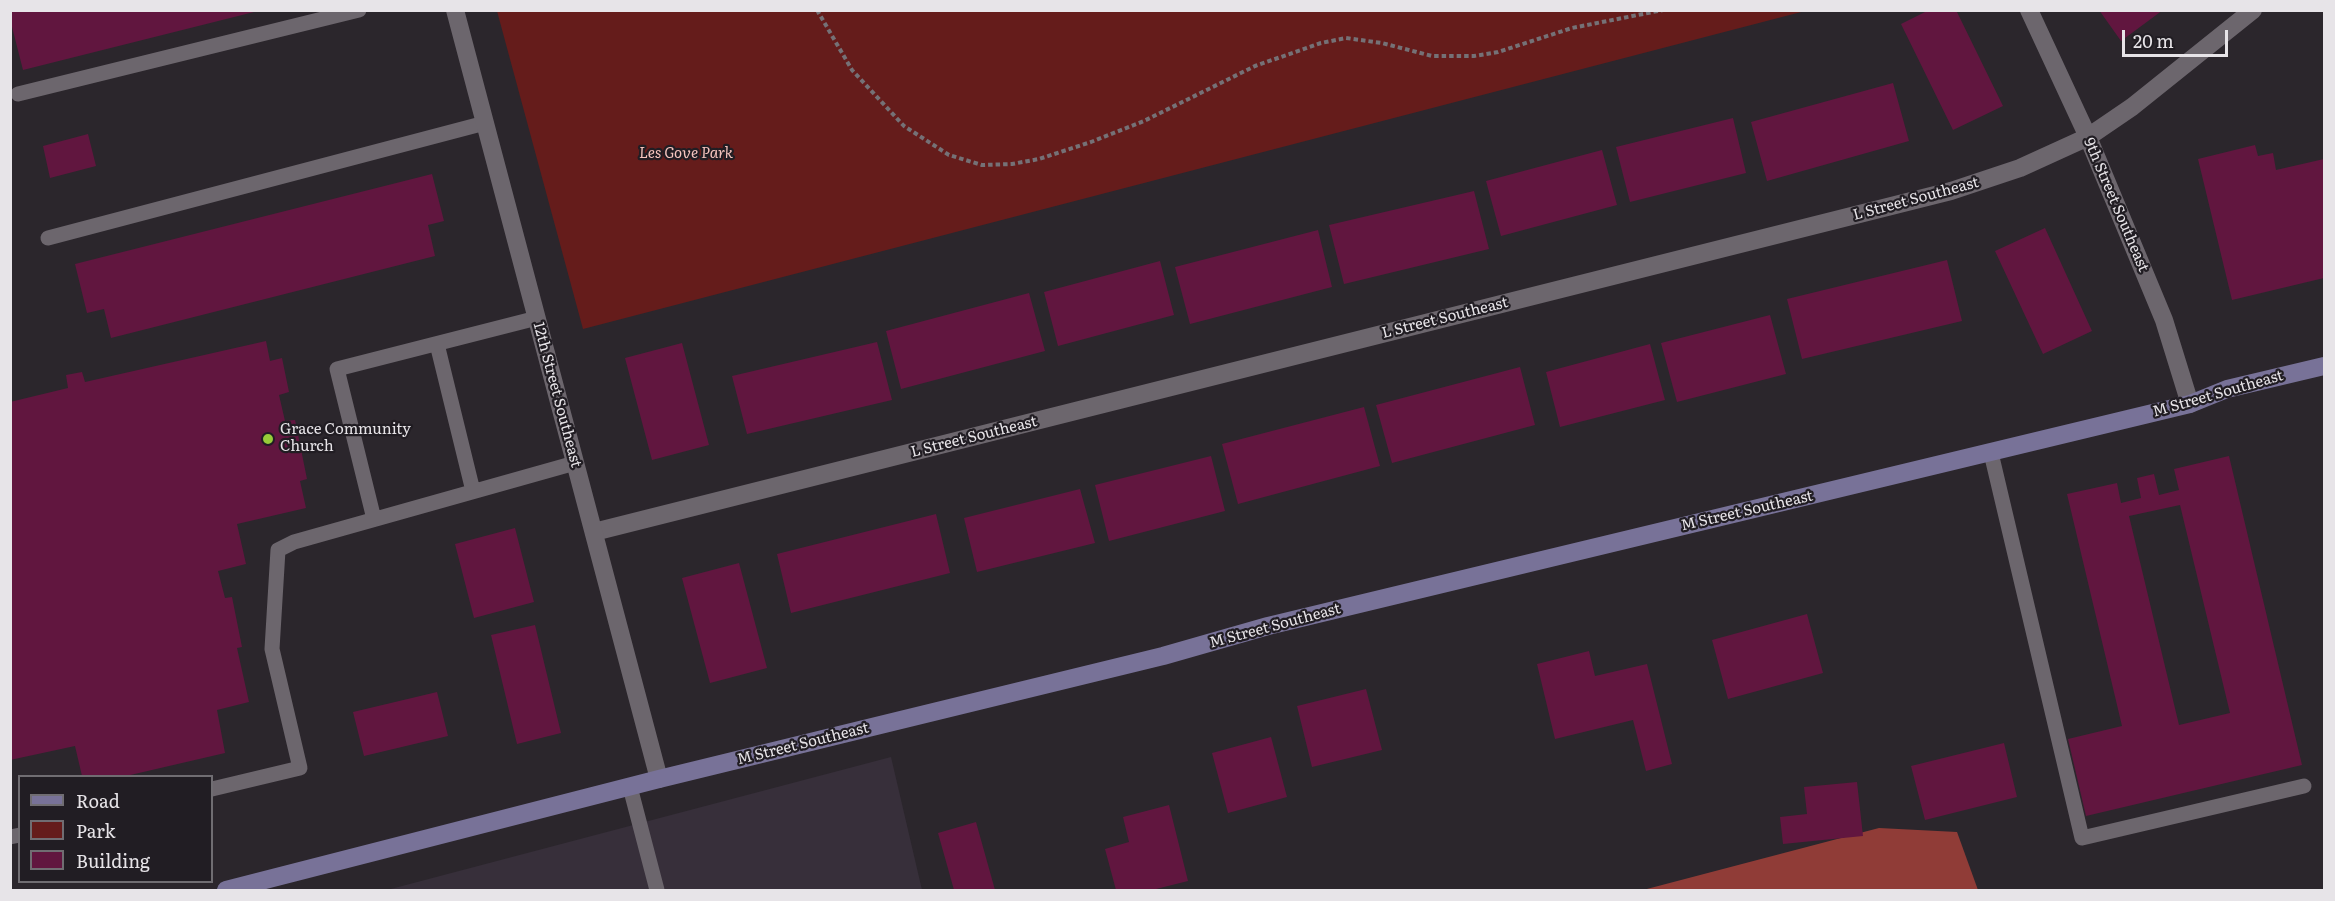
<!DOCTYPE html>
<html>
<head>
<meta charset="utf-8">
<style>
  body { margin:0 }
  #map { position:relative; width:2335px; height:901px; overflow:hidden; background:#2b262c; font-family:Literata,serif }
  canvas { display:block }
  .frame { position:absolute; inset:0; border:12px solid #e7e4e8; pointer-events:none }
  .legend { position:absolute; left:18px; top:775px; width:195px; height:108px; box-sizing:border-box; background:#211d23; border:2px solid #706d72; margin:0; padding:8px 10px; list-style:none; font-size:18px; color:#e7e4e8 }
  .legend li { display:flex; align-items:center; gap:12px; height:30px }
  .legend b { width:30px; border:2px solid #706d72 }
  .scale { position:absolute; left:2122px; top:30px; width:106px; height:27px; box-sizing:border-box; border:3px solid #e7e4e8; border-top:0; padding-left:8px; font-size:18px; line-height:21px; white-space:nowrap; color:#e7e4e8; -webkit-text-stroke:4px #211d23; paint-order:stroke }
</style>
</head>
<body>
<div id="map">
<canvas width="2335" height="901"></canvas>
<div class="frame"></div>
<ul class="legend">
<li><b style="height:8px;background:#787298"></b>Road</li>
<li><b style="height:16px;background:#651c1b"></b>Park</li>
<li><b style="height:16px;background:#61163f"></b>Building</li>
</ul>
<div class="scale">20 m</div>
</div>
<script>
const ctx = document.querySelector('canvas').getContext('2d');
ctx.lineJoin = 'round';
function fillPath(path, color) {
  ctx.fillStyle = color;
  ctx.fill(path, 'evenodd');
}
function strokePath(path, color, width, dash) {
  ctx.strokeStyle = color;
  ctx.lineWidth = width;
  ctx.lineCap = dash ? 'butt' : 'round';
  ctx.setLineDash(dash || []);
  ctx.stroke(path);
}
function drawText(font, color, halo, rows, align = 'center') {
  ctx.font = font + ' Literata,serif';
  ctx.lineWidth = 4.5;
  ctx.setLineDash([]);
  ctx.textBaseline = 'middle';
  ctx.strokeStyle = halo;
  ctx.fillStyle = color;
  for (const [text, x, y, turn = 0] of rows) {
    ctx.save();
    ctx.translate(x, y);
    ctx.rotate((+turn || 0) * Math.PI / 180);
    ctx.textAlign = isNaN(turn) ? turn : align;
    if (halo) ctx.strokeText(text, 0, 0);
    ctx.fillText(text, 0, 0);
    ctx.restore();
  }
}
fillPath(new Path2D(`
  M891,757l31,133h-535z`), '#372f3a');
fillPath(new Path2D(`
  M497,11v-1l1308,1 -1222,318z`), '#651c1b');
fillPath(new Path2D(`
  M1879,828l78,4 21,58h-335z`), '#903c37');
fillPath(new Path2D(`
  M18,10h239l1,1 -235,59 -13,-51v-7z
  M1929,10h27l47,96 -50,24 -52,-106z
  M2099,10h64l-42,31z
  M1893,83l16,58 -142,40 -16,-59z
  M1733,118l13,55 -116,29 -14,-55z
  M88,134l8,32 -46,12 -7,-32z
  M2255,145l3,11 15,-3 3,17 48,-11v119l-92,22 -34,-141z
  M1602,150l15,55 -116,31 -15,-55z
  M432,174l12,47 -16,4 7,31 -324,82 -7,-29 -17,4 -12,-49z
  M1474,191l15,58 -145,35 -15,-59z
  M2045,228l47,103 -49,23 -48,-103z
  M1318,230l14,57 -142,37 -15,-57z
  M1947,260l15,61 -160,38 -15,-60z
  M1160,261l14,54 -116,31 -14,-54z
  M1029,293l16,58 -144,38 -15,-58z
  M1770,315l16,59 -109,28 -16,-59z
  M266,341l4,20 12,-3 7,34 -10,3 6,26 10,-1 12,59 -7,2 6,27 -69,16 9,40 -28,7 7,27 7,-1 10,50 -5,1 12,54 -32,8 8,43 -99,23h-44l-7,-30 -65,14v-358l58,-14 -2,-13 16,-3 3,10z
  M877,342l15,58 -145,34 -15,-58z
  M682,343l27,102 -57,15 -27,-102z
  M1650,344l15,56 -105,27 -14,-55z
  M1520,367l15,58 -143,38 -16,-58z
  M1364,407l16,59 -142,38 -16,-60z
  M1211,456l14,55 -116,30 -14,-56z
  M2229,456l73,309 -216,51 -18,-77 54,-13 -55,-232 50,-11 4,20 20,-5 -4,-20 17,-4 5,21 20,-5 -5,-21zM2180,505l50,208 -51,12 -50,-209z
  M1080,489l15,54 -118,29 -13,-54z
  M936,514l14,59 -159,40 -14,-59z
  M515,528l19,74 -60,16 -19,-74z
  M739,563l28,105 -57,15 -28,-105z
  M1807,614l16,59 -95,26 -16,-59z
  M535,625l26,108 -44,11 -26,-109z
  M1589,651l6,25 52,-12 25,100 -26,7 -13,-51 -78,19 -18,-75z
  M1366,689l16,61 -70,17 -15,-61z
  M437,692l11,44 -84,20 -11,-44z
  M1271,737l16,60 -59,16 -16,-60z
  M2004,743l13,54 -92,23 -14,-54z
  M1857,782l6,54 -80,8 -3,-27 27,-3 -3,-27z
  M1169,805l19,76 -36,9h-36l-11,-41 24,-7 -6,-25z
  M976,822l19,68h-41l-16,-57z`), '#61163f');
strokePath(new Path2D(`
  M817,10l35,60 52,56 45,29 33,10 30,-1 27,-5 52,-17 53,-21 111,-55 66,-23 25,-5 36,5 50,13h42l24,-4 74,-24 91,-18`), '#757176', 4, [4.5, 3]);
strokePath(new Path2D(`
  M18,94l341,-84
  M48,238l437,-115
  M437,344l36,147
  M1991,453l91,385 222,-52
  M374,519l-37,-150 200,-51
  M630,787l27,103
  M212,789l88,-21 -28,-119 6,-99 16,-8 281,-79
  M10,837l10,-2`), '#6c666d', 15);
strokePath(new Path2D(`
  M2029,10l59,127 76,183 26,84
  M594,532l1357,-341 69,-23 68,-31 44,-30 121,-97`), '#6c666d', 18);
strokePath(new Path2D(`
  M455,10l204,769`), '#6c666d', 18);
strokePath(new Path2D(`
  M226,890l433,-111 504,-123 105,-30 922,-222 37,-15 97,-23`), '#787298', 18);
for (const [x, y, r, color] of [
  [268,439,6,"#97cc39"]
]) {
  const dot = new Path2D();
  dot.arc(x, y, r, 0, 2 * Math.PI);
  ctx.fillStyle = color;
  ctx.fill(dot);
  strokePath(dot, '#211d23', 2);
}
drawText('italic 15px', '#f7c5bf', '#211d23', [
  ["Les Gove Park",686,154]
]);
drawText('15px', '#e7e4e8', '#211d23', [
  ["L Street Southeast",1916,199,-15],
  ["9th Street Southeast",2116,205,67],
  ["L Street Southeast",1445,318,-14],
  ["M Street Southeast",2218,394,-16],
  ["12th Street Southeast",557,395,75],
  ["L Street Southeast",974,437,-14],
  ["M Street Southeast",1747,511,-13],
  ["M Street Southeast",1275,626,-15],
  ["M Street Southeast",803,744,-14]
]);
drawText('15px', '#e7e4e8', '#211d23', [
  ["Grace Community",280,430],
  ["Church",280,447]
], 'left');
</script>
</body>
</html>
